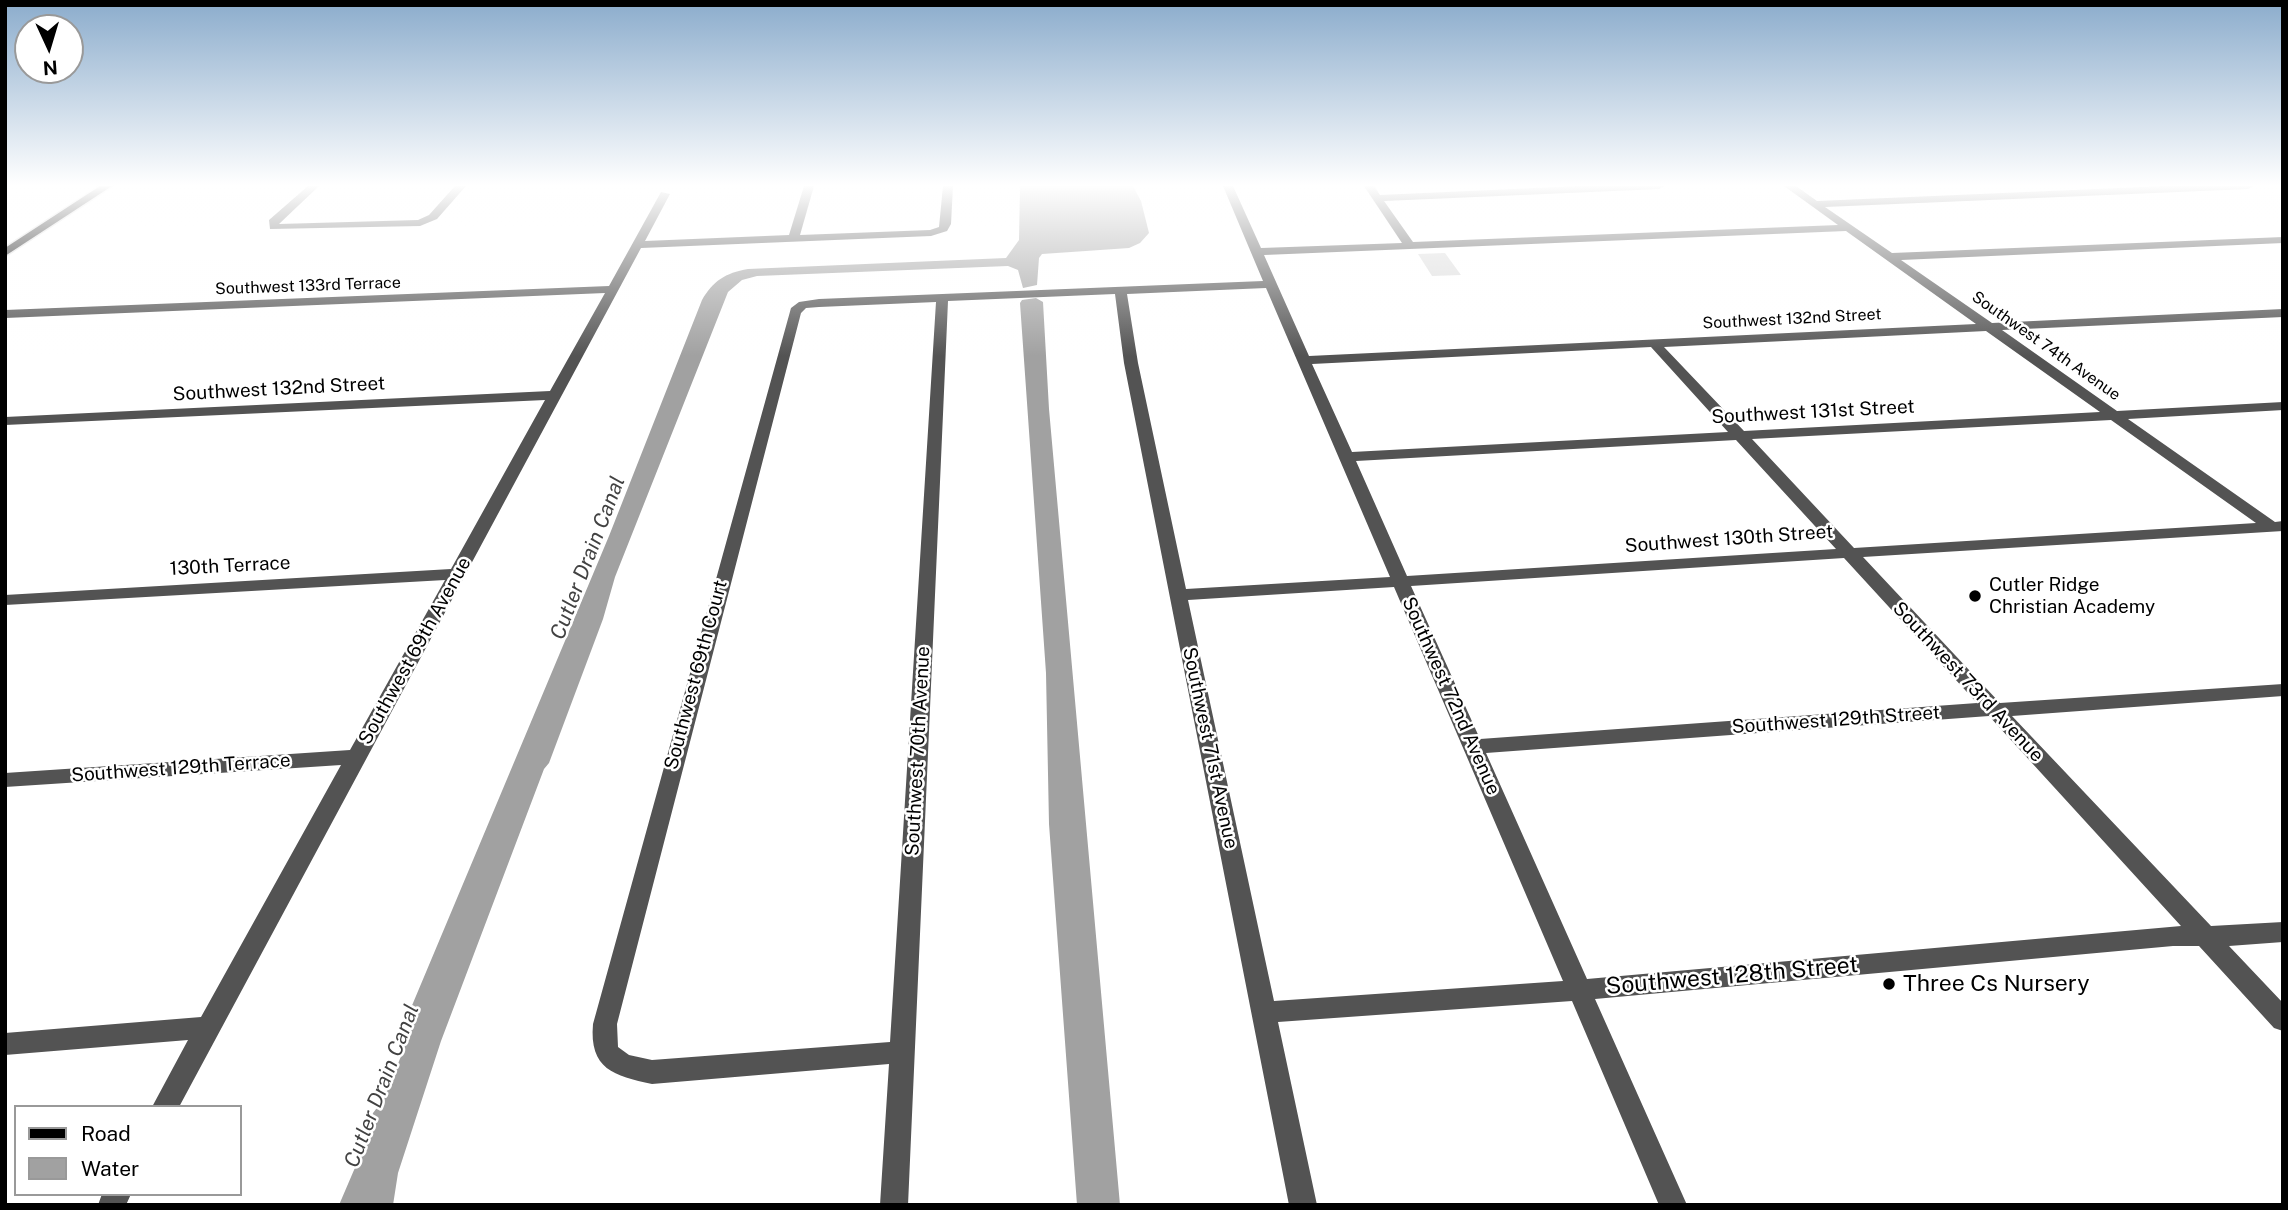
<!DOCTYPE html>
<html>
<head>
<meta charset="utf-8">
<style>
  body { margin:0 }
  #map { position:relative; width:2288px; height:1210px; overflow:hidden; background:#fff; font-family:"Public Sans",sans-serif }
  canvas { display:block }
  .frame { position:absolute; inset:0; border:7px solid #000; pointer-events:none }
  .legend { position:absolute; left:14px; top:1105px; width:228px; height:91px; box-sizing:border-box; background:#fff; border:2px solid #999; margin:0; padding:9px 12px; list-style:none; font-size:21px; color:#000 }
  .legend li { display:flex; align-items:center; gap:14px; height:35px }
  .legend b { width:35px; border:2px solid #999 }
  .north { position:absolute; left:14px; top:14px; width:70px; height:70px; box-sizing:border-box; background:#fff; border:2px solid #999; border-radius:50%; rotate:176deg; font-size:19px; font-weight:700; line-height:28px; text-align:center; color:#000 }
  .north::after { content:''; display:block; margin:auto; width:24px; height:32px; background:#000; clip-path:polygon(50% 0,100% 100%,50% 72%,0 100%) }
</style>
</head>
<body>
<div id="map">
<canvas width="2288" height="1210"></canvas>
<div class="frame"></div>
<ul class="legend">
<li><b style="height:9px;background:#000"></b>Road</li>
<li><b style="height:19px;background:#a1a1a1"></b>Water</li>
</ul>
<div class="north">N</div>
</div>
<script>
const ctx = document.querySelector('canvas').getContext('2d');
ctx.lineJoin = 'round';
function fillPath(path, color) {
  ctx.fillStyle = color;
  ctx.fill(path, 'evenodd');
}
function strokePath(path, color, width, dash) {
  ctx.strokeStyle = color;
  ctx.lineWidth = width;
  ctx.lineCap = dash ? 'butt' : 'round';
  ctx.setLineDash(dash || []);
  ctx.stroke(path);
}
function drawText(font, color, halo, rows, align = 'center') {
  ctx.font = font + ' "Public Sans",sans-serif';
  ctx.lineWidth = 5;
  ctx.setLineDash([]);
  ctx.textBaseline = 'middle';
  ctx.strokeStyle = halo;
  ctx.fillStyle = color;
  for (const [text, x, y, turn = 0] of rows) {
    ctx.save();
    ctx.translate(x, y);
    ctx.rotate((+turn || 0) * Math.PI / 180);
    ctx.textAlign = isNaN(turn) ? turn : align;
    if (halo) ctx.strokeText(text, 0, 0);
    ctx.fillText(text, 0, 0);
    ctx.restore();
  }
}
fillPath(new Path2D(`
  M1445,253l16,22 -29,1 -14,-22z`), '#dadada');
fillPath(new Path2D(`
  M1020,186h113l8,15 8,32 -9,10 -11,5 -87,6 -3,4 -2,27 -14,3 -5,-18 -10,-4 -251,10 -15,4 -14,12 -113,285 -12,42 -54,144 -5,6 -103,272 -43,132 -5,32h-54l21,-49 13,-43 10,-13 21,-51 4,-34 201,-479 93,-236c11,-19 23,-27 46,-31l258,-11 13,-18z
  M1036,298l7,4 6,107 71,796h-43l-28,-381 -3,-151 -26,-370 2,-3z`), '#a1a1a1');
const major = new Path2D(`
  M100,186h12l-107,70v-8z`);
strokePath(major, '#dbdbdb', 3);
fillPath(new Path2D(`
  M308,186h11l-40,38 139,-4 11,-5 26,-29h11l-29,33 -17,7 -150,3 -1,-9z
  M804,186h10l-14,49 130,-5 9,-3 4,-41h10l-2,38 -4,7 -16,5 -290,12 -462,859h-27l36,-67 -183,15v-22l196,-16 140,-252 -336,22v-14l345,-23 95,-170 -440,25v-10l446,-26 94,-169 -540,25v-8l545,-26 55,-98 -600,25v-8l604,-24 52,-94 9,2 -25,47 144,-6z
  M1223,186h10l28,62 141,-5 -38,-57h10l6,9 200,-9h84l-5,3 -275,12 29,41 425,-17 -54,-39h12l21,15 349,-15h87l-5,3 -423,18 67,46 391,-16v6l-382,17 91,63 291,-14v8l-281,13 115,81 166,-9v8l-155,9 147,103 8,-1v10l-420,26 137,146 283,-19v12l-271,20 199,210 72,-4v20l-54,4 54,57v28l-9,-3 -75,-82h-26l-578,53 92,206h-28l-87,-204 -294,21 39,183h-28l-165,-842 -9,-69 -167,7 -40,904h-28l9,-141 -237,20c-38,-8 -63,-15 -59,-60l198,-716 8,-6 20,-3 444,-18zM1846,231l130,93 -667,32 -45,-101zM1266,288l124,289 -204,12 -48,-226 -11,-69zM936,302l-46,740 -238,18 -23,-5 -11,-8 -1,-23 184,-711 5,-5 13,-1zM1986,331l114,81 -356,19 -80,-84zM1651,347l77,85 -376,20 -40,-88zM2111,420l145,103 -402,25 -102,-109zM1736,440l100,109 -429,27 -51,-115zM1844,558l133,145 -497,36 -69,-153zM1394,587l169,394 -289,20 -86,-401zM1989,716l192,210 -594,53 -101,-226z
  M102,1194h29l-5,11h-28z`), '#535353');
fillPath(major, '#000');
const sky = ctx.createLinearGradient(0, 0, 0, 356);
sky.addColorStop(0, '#8baccc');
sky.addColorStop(0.52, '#fff');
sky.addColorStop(1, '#ffffff00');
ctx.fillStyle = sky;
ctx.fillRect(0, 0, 2288, 356);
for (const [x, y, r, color] of [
  [1975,596,7,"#000"],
  [1889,984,7,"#000"]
]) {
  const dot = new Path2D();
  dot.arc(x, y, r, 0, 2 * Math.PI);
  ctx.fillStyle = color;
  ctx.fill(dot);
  strokePath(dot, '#fff', 2.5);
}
drawText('16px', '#000', '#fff', [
  ["Southwest 133rd Terrace",308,286,-2],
  ["Southwest 132nd Street",1792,319,-3],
  ["Southwest 74th Avenue",2046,346,35]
]);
drawText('19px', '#000', '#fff', [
  ["Southwest 132nd Street",279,389,-3],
  ["Southwest 131st Street",1813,412,-3],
  ["Southwest 130th Street",1729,539,-4],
  ["130th Terrace",230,566,-3],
  ["Southwest 69th Avenue",415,651,-61],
  ["Southwest 69th Court",696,675,-75],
  ["Southwest 73rd Avenue",1968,682,47],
  ["Southwest 72nd Avenue",1451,696,66],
  ["Southwest 129th Street",1836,720,-4],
  ["Southwest 71st Avenue",1210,748,78],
  ["Southwest 70th Avenue",918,751,-87],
  ["Southwest 129th Terrace",181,768,-4]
]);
drawText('19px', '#000', '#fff', [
  ["Cutler Ridge",1989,585],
  ["Christian Academy",1989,607]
], 'left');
drawText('italic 21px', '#424242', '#fff', [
  ["Cutler Drain Canal",588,558,-69],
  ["Cutler Drain Canal",382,1086,-69]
]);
drawText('23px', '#000', '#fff', [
  ["Southwest 128th Street",1732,976,-5]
]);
drawText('23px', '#000', '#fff', [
  ["Three Cs Nursery",1903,984]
], 'left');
</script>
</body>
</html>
